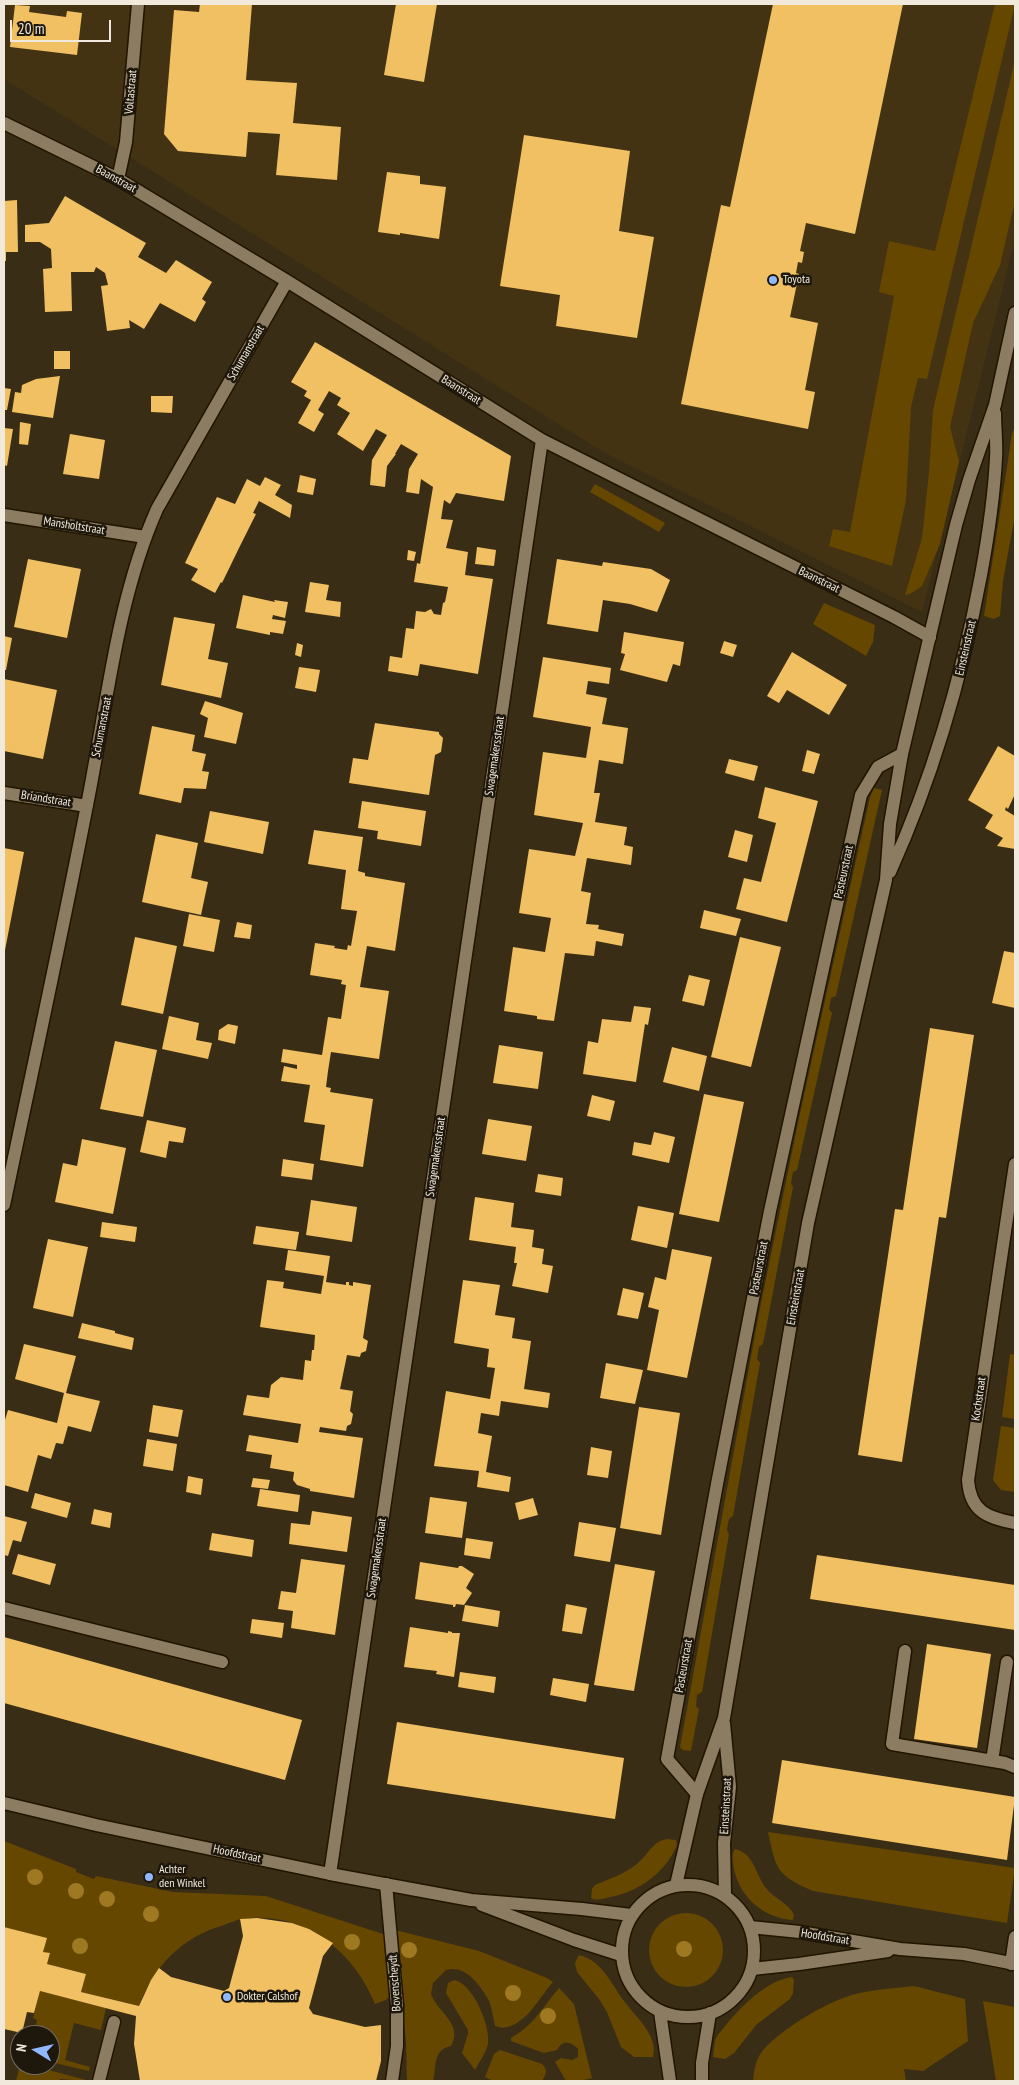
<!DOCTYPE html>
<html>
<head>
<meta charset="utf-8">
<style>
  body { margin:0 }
  #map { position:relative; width:1019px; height:2085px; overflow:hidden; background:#3a2d15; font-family:"PT Sans Narrow",sans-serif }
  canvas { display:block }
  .frame { position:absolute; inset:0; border:5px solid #f1e9db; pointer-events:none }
  .north { position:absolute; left:10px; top:2025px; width:50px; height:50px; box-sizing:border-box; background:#1d170c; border:1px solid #726b5f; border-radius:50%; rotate:279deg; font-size:14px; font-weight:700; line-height:20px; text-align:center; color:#f1e9db }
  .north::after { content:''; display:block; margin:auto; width:18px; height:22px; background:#91b8fd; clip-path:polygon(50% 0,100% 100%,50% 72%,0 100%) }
  .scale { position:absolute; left:10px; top:20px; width:101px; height:22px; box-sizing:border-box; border:2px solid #f1e9db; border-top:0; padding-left:6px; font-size:15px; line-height:18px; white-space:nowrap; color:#f1e9db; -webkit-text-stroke:4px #1d170c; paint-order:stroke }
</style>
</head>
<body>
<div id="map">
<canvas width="1019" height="2085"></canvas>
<div class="frame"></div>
<div class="north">N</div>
<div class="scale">20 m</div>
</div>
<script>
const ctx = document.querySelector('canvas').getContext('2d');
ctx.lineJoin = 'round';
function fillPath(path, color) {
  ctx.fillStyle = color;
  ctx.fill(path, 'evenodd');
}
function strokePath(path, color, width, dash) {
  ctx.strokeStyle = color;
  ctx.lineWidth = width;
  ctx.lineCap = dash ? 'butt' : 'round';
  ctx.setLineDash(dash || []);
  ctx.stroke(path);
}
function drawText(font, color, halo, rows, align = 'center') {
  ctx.font = font + ' "PT Sans Narrow",sans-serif';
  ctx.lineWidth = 5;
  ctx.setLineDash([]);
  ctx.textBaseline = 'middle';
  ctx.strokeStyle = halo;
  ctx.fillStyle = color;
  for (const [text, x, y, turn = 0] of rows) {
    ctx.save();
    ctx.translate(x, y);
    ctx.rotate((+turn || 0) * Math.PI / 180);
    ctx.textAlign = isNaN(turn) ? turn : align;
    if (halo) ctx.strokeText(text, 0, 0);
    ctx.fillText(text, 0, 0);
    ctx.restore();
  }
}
fillPath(new Path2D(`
  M4,4h1011v235l-93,373 -317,-159 -601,-374z`), '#433313');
fillPath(new Path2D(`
  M995,4h20l-88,375 -9,-1 -7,29 -5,93 -14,66 -63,-20 4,-17 17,3 44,-236 -15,-4 10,-51 46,10z
  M1015,60v141l-15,64 -27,58 -23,104 9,35 -19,82 -18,42 -12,8 -5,1 17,-57 7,-66 4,-62z
  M1015,427v88l-12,66 -3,35 -6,3 -10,-3 28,-182z
  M595,484l70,39 -6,9 -69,-40z
  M824,603l51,22 -2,17 -7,14 -53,-32z
  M874,788l8,2 -46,206 -5,2 -2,11 3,4 -35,157 -4,2 -2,11 2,4 -30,157 -4,3 -2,12 3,4 -27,153 -4,3 -2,11 2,4 -27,158 -5,3 -1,11 3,3 -8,42 -8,-1 -3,-3 79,-434 40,-195 71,-321z
  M1010,1354l5,1v64l-13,-2z
  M1001,1426l14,2v64l-14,-2 -8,-10z
  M768,1832l247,36 -8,55 -194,-32c-37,-16 -37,-22 -45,-59z
  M667,1839l9,1 1,5c-11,27 -38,47 -67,52 -7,2 -13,4 -19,1l1,-9 3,-4c18,-8 34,-12 48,-27 8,-9 12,-17 24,-19z
  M4,1841l72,28v3l18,7 2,-3 77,16 93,4 120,39 5,59 -5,6 -11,4c-22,-54 -72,-94 -133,-85 -6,1 -13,4 -18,6 -42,12 -70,41 -85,81l-58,-14 5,-18 -39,-10 3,-10 -7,-2 3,-14 -42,-11z
  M735,1849c19,4 20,25 31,39 7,10 23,15 28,27l-1,5c-29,-2 -53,-22 -59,-51 -1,-7 -3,-14 1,-20z
  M649 1950a37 37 0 1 1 74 0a37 37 0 1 1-74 0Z
  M395,1930l84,21 68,27 6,4c-15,17 -27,44 -51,46l-7,-2c-2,-9 -3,-19 -7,-27 -8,-14 -23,-35 -42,-29l-13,13 -2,11c6,18 33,30 20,52 -19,4 -14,21 -18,35h-26l-1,-39z
  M579,1955c23,5 32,29 45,46 11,15 35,35 29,56h-19l-13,-10 -14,-35 -8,-13 -22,-27 -2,-9z
  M791,1977l3,2 -1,14 -3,6 -34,26 -22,28 -9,6 -12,-2 2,-17 3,-5c18,-23 43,-52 73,-58z
  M454,1980c19,3 37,47 34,64 -2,9 -9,18 -13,26l-13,-17 6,-19v-4l-22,-37 2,-10z
  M914,1986l51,13 3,42 -45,30 -19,-2 2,12h-153c1,-11 3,-23 11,-32 19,-21 68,-51 96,-56 18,-4 36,-5 54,-7z
  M559,1988l15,16 18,74 -12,3h-14l-11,-19 6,-4 11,2 6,-3v-8c-6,-7 -16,-10 -21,1l-13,3 -33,-12v-3c24,-14 31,-30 48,-50z
  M40,1991l66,17 -5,22 -27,-7 -9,37 25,7 -1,4 -39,-9v-27h-16l3,-15 -4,-2z
  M983,2001l32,6v74h-19z
  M500,2050l42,14c6,5 4,11 0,17h-49l-8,-4 9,-23z
  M20,2065h10l56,15v1l-26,-2v2h-44z`), '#654700');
fillPath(new Path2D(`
  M200,4h52l-6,76 51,3 -4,40 48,4 -4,53 -61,-5 4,-41 -32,-2 -2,25 -68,-6 -14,-17 10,-124 25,2z
  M396,4h41l-13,78 -40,-7z
  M773,4h130l-48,230 -49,-11 -6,28 4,1 -2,11 -4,-1 -2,11 3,1 -9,43 28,6 -13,67 10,2 -7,37 -127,-25 40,-199 9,2z
  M15,5l15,1 -1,6 37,5 1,-6 15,2 -5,42 -67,-8z
  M524,135l106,16 -11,80 35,6 -17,101 -81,-12 4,-31 -60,-9z
  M387,172l33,4v8l26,3 -7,52 -39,-6v2l-22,-3z
  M65,196l81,47 -8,14 28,16 10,-13 36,22 -10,17 4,3 -11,20 -35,-19 -16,26 -15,-9 1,8 -23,3 -6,-45 7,-1 -3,-12 -9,-6 -2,5h-23l1,39 -27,1 -2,-43 9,-1 -1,-19 -11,-7h-15v-17l24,-2z
  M17,200l1,52h-12v9h-2v-60z
  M315,342l196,114 -7,45 -48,-8 -6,11 -6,-4 -3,19 12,1 -7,28 22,4 -3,23 28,4 -15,95 -58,-10 -2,12 -30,-5 2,-15 12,2 4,-30 8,1 2,-18 9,1 6,-3 3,5 7,1 2,-12 2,-1 3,-15 -34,-5 3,-19 3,1 13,-77 -12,-8 -2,15 -13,-2 3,-23 9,-15 -17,-10 -6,10h1l-9,12 -2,21 -15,-2 2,-25 15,-25 -11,-6 -13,22 -26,-17 13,-21 -13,-8 4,-7 -12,-7 -11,19 6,4 -10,18 -16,-9 13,-23 -7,-4 3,-5 -16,-9z
  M54,351h16v18h-16z
  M60,376l-7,42 -41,-6 3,-20 6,1 1,-8 14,-6z
  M4,388l7,1 -4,21h-3z
  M151,396h22l-1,17 -21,-1z
  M20,422l11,2 -3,21 -9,-1z
  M4,428l9,1 -6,37 -3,-1z
  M70,434l35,6 -6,39 -36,-5z
  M300,475l16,4 -3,16 -16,-3z
  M265,477l16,8 -6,10 17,10 -2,13 -31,-17 -6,12 3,1 -17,34 -17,35 -1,-1 -6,11 -24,-13 7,-11 -13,-6 32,-66 18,7 12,-25 13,7z
  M477,547l19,3 -2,16 -19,-2z
  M408,550l8,2 -2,9 -7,-1z
  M28,559l53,10 -14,69 -53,-11z
  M557,559l45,7 1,-4 48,7 19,11 -13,32 -27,-8 -27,-4 -5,32 -51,-8z
  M310,582l19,3 -3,15 15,2 -1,15 -35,-5z
  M243,595l32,7 -1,-2 14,2 -3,16 -12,-3 -1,4 14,2 -3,13 -13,-2v3l-34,-7z
  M174,617l41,7 -7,35 20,4 -7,35 -60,-13z
  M624,632l60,10 -4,24 -7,-2 -6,18 -47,-12 5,-16 -4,-1z
  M4,636l8,2 -6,32h-2z
  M724,641l13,4 -4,12 -13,-4z
  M297,643l6,2 -2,12 -6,-2z
  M792,652l55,33 -18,30 -42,-25 -8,13 -12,-7z
  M543,657l68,11 -2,16 -21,-3 -2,13 21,4 -5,26 26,4 -5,36 -24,-4 -5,33h6l-5,29 32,5 -3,18 9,2 -2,18 -44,-7 -6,33 10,2 -5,31 13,1 -1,4 26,5 -2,12 -26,-5 -2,15 -29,-3 -11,68 -17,-2v-3l-33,-5 9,-64 32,5 6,-34 -32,-5 10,-64 46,7 8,-33 -49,-8 9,-63 43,6 5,-31 -58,-10z
  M299,667l21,3 -4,22 -21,-4z
  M4,679l53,11 -14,69 -39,-8z
  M205,701l38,12 -7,31 -32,-7 4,-19 -8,-4z
  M375,723l64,9v2l4,4 -2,14 -6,3 -6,40 -80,-12 4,-25 15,2z
  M152,726l43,9 -3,16 14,3 -4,17 7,1 -3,17 -22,-1 -3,15 -42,-9z
  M998,746l17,10v38l-7,15 -2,-2 -1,3 10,6v33l-18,-3 6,-8 -18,-10 8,-13 -25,-15z
  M807,750l13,4 -6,20 -12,-3z
  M729,759l29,7 -4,15 -29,-8z
  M765,787l53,14 -31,121 -51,-13 8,-31 17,4 15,-59 -18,-5z
  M362,801l64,10 -5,35 -44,-7 1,-8 -20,-3z
  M210,811l59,11 -6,32 -59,-12z
  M314,830l49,7 -5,34 7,2v3l40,7 -10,68 -28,-5 -7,41 29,4 -10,68 -48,-7 -3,19 -2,16 5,1 -1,4 43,7 -10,68 -43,-7 5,-35 -21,-3 6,-37 -29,-4 3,-15 13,3v-4l-16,-3 2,-13 39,6 6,-38 13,2 5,-34 -5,-1 1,-4 -32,-5 5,-32 20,3 -1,2 13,2 1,-5 3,1 6,-35 -16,-2 5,-39 -38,-6z
  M735,830l18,5 -6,27 -19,-5z
  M156,834l42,9 -7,35 17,4 -7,33 -59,-13z
  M4,848l20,4 -19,98h-1z
  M704,910l37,9 -5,17 -36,-8z
  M189,914l31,6 -6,32 -31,-6z
  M237,922l15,3 -2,14 -16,-2z
  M135,937l42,9 -14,68 -42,-9z
  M740,937l41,10 -30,120 -40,-10z
  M1004,951l11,2v55l-23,-5z
  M689,975l21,5 -6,26 -22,-5z
  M634,1006l17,2 -3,17 -3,-1 -9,58 -53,-8 5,-33 10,2 4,-24 29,3z
  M169,1016l30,7 -3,17 16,3 -4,16 -46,-10z
  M228,1024l10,2 -3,18 -17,-4 1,-10z
  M930,1028l44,7 -28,183 -7,-1 -37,245 -44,-7 37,-246 8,1z
  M115,1041l42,9 -14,67 -43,-8z
  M499,1045l44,7 -5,37 -45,-6z
  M672,1047l35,9 -8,35 -36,-9z
  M704,1094l40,8 -25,120 -40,-8z
  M592,1095l23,6 -5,20 -23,-5z
  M488,1119l44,7 -6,35 -44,-7z
  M147,1120l39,8 -3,15 -14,-2 -3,17 -26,-6z
  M654,1132l21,5 -6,26 -37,-8 2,-13 17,3z
  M82,1139l44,9 -13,66 -58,-12 8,-39 14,3z
  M283,1159l31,5 -2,16 -31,-4z
  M538,1174l25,4 -2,18 -26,-4z
  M475,1197l39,6 -3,24 23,3 -2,17 12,2 -2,15 11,2 -5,27 -36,-7 5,-23h-3l2,-16 -47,-7z
  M311,1200l46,7 -5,35 -46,-7z
  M638,1206l36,7 -7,35 -36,-8z
  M102,1222l35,5 -2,15 -35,-5z
  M256,1226l43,6 -3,18 -43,-6z
  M48,1239l40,8 -15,70 -40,-9z
  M672,1249l40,8 -25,121 -40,-8 12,-60 -11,-3 7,-30 11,3z
  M288,1250l42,6 -4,26 20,3v-3h3v3l4,1v-4l18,3 -8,53 5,3 -2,10 -5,2 -1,4 -13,-2 -7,34 13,2 -3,20 3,3 -2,10 -4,2 -1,5 -26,-4 -1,5 44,6 -9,60 -44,-7v-2l-13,-4 -4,-5 1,-8 -24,-4 2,-13 -26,-4 3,-16 49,8 3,-19 -58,-9 4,-20 22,3 2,-13 10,-8 22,3 2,-20 6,1 1,-11h2l1,-15 -55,-8 7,-47 17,2 -1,6 38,6 3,-18 -39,-6z
  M463,1280l37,5 -5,30 20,3 -3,20 19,3 -7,48 26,4 -2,15 -47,-7 -2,15 -18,-3 -3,20 14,3 -6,36 25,5 -2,15 -32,-5 2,-16 -45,-5 12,-75 44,8 5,-31 -8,-1 2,-18 -35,-6z
  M623,1288l21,5 -6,26 -21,-4z
  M82,1323l33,8v2l19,5 -2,12 -54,-12z
  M24,1344l52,12 -10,37 34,8 -9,31 -23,-6 -5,18 -7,-1 -5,16 -13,-4 -10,37 -24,-7v-62l4,-13 49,13 7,-30 -49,-14z
  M606,1363l37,7 -8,34 -35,-6z
  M153,1405l30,5 -5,27 -29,-5z
  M639,1407l41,6 -19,122 -41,-7z
  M147,1439l30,5 -4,27 -30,-5z
  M591,1447l21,4 -4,27 -21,-3z
  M188,1476l15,3 -2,16 -15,-3z
  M253,1478l17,2 -2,9 -17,-2z
  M260,1489l40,6 -2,17 -41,-6z
  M35,1493l36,10 -4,15 -36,-10z
  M430,1497l37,5 -5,36 -37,-5z
  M533,1498l5,17 -19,5 -4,-17z
  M94,1509l18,4 -2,15 -19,-4z
  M312,1511l40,6 -5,35 -58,-8 2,-21 19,2z
  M4,1516l23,6 -6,20 -8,-2 -5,16 -4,-1z
  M579,1522l37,6 -6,34 -36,-6z
  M212,1533l42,7 -2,17 -43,-7z
  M466,1538l27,4 -3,17 -26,-4z
  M18,1554l38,10 -6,21 -38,-11z
  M817,1555l198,30v45l-205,-31z
  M301,1559l44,6 -10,70 -44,-7 2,-17 -15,-2 3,-18 15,2z
  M420,1562l38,6 1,-2h3l12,8 -8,14 6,5 -8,12 -8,-1 -1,3h-2v-2l-38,-6z
  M615,1564l40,7 -21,120 -40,-6z
  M566,1604l21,4 -5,26 -20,-3z
  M465,1605l35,6 -2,16 -36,-6z
  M252,1619l32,4 -2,15 -32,-5z
  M410,1627l38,6v-2l4,1v1h8l-6,44 -18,-3 1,-3 -33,-4z
  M4,1637l298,83 -17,60 -281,-77z
  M927,1644l64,10 -14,94 -63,-9z
  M460,1672l36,5 -2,16 -36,-6z
  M553,1678l36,6 -3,18 -36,-7z
  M397,1722l227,36 -9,61 -228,-35z
  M782,1760l233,37 -8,63 -235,-37z
  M257,1918l35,5 17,6 24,14 -10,13 -14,52 4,6 52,13 16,-2v36l-5,20h-236l-6,-37 2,-28 -96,-25 -6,22 -7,-1 -5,21 -18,-4v-102l43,11 -4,14 7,1 -3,11 39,10 -5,18 58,14 12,-26 8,-12 12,9 53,14 5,-3 14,-52 -3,-17z`), '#f1c062');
const lane = new Path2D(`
  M4,1608l218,54
  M905,1651l-13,93 113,19 10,4
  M992,1761l15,-99
  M1011,1964l4,-27
  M99,2081l15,-59
  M392,2081l5,-35v-41`);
const street = new Path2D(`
  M4,123l114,56 169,102 255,159 352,177 36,20
  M118,179l8,-37 12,-138
  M4,515l141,22
  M4,793l83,13
  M1015,1164l-47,316c2,31 19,38 47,43
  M4,1205c28,-133 57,-266 83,-400 20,-99 29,-203 70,-296l130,-228
  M697,1794l-30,-35 50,-275 53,-273 91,-416 17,-28 24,-13
  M330,1874l212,-1434
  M386,1884l11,121
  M750,1927l50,5 100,17 64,5 51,10
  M752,1969l47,-5 89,-13`);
const secondary = new Path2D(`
  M890,872c43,-95 72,-195 91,-297 7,-38 13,-78 15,-117 1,-15 -1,-30 -1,-45
  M724,1723l6,64 -6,56 1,52
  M4,1803l92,22 234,49 141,26 111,9 49,6
  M622 1951a66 66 0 1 1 132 0a66 66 0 1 1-132 0Z
  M676,1885l21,-91 27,-76 84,-495 78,-343 4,-56 12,-70 54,-229 13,-45 26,-75 20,-92
  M482,1905l92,35 47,15
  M660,2012l10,69
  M702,2081v-18l8,-50`);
strokePath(lane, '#211500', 15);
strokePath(street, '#211500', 15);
strokePath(secondary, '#211500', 15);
strokePath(lane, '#8c7d62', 12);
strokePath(street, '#8c7d62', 12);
strokePath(secondary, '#8c7d62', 12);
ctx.fillStyle = '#9f7822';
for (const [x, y] of [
  [35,1877],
  [76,1891],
  [107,1899],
  [151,1914],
  [352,1942],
  [80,1946],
  [684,1949],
  [409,1950],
  [513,1993],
  [548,2016]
]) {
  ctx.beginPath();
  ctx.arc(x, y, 8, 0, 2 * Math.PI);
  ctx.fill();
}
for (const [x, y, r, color] of [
  [773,280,5,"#91b8fd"],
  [149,1877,5,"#91b8fd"],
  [227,1997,5,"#91b8fd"]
]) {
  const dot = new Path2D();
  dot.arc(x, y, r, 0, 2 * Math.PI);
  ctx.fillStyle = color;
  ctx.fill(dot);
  strokePath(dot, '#1d170c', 2);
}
drawText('12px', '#f1e9db', '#1d170c', [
  ["Voltastraat",131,92,-85],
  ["Baanstraat",116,179,29],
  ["Schumanstraat",246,353,-60],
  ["Baanstraat",461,390,32],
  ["Mansholtstraat",74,526,9],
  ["Baanstraat",819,580,26],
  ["Einsteinstraat",966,648,-77],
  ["Schumanstraat",102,727,-79],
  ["Swagemakersstraat",495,756,-82],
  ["Briandstraat",46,799,9],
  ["Pasteurstraat",844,872,-78],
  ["Swagemakersstraat",436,1157,-82],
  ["Pasteurstraat",759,1268,-79],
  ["Einsteinstraat",796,1297,-80],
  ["Kochstraat",979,1399,-82],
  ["Swagemakersstraat",377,1558,-82],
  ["Pasteurstraat",684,1666,-80],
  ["Einsteinstraat",726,1806,-87],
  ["Hoofdstraat",237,1854,12],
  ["Hoofdstraat",825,1937,9],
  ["Bovenscheydt",395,1983,-94]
]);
drawText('12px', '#f1e9db', '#1d170c', [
  ["Toyota",783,280],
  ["Achter",159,1870],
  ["den Winkel",159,1884],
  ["Dokter Calshof",237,1997]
], 'left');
</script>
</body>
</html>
